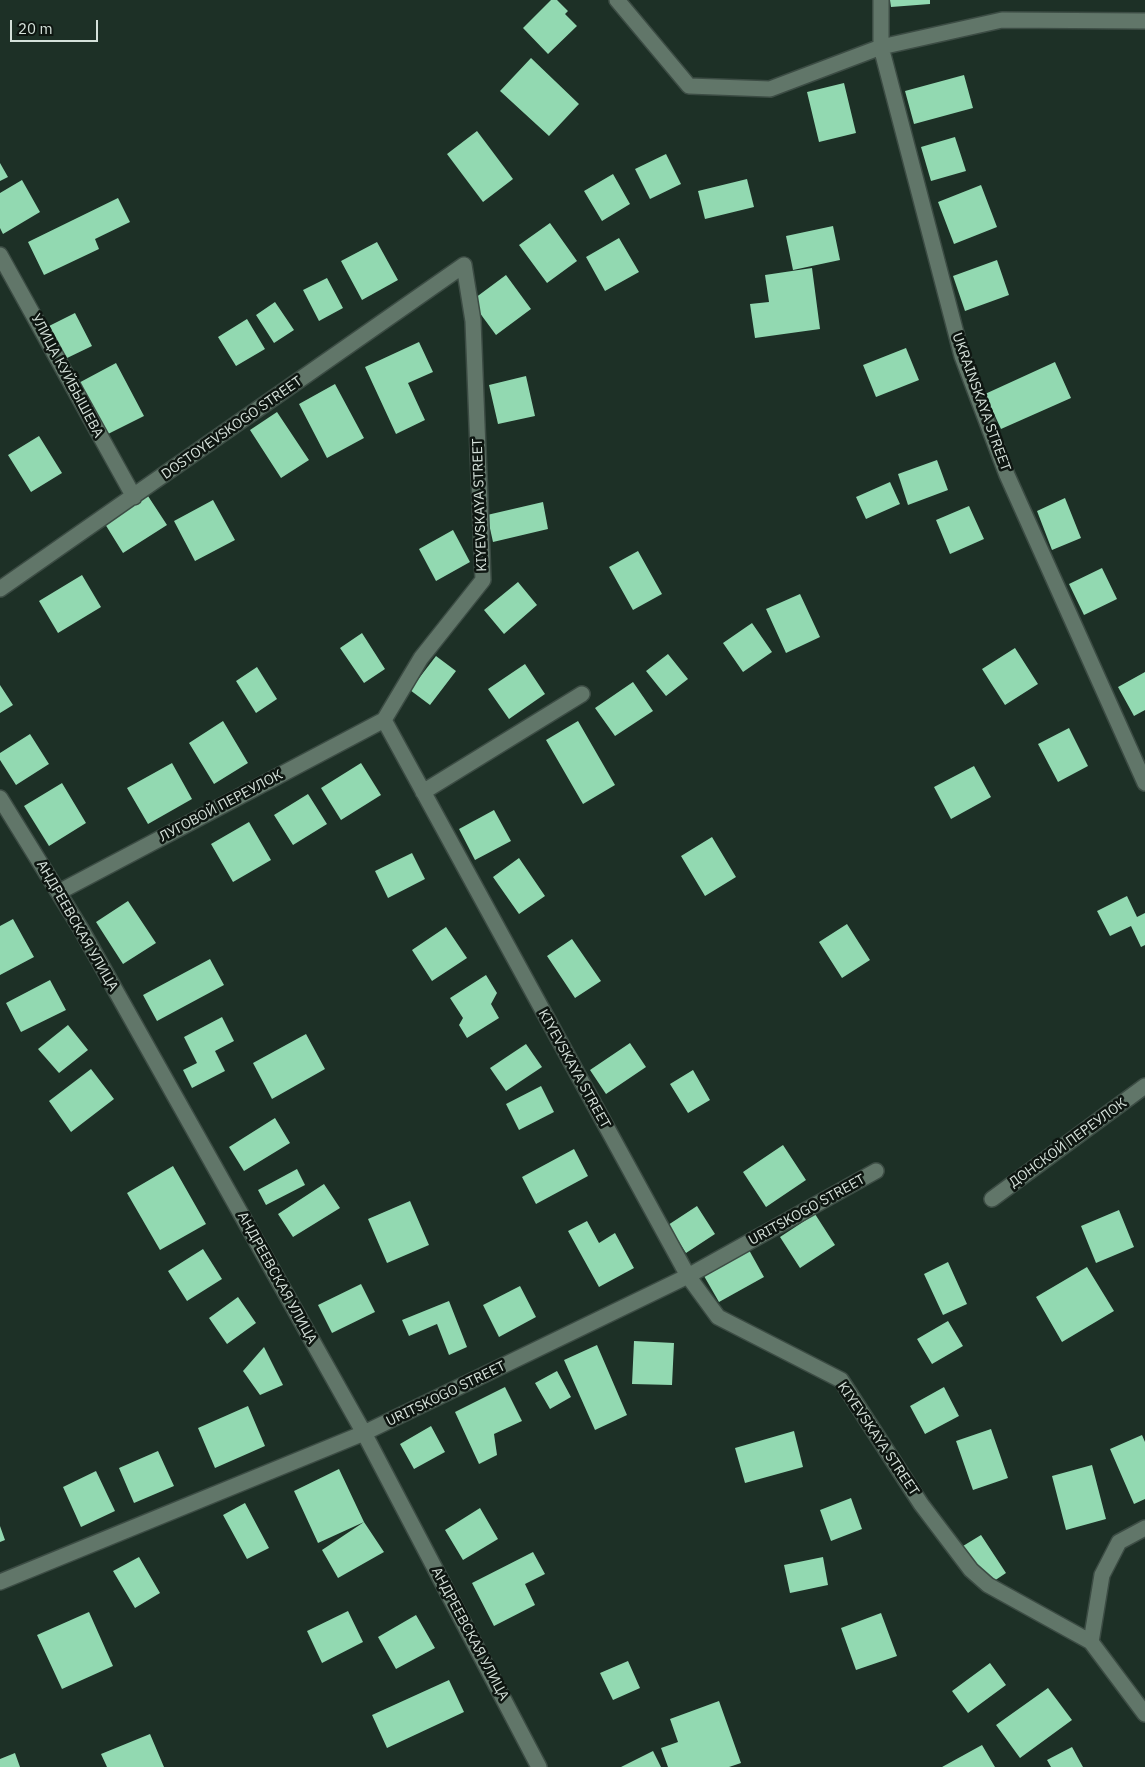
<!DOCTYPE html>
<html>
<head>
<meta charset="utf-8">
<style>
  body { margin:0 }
  #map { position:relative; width:1145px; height:1767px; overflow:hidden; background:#1d3026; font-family:"IBM Plex Sans",sans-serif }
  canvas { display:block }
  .scale { position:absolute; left:10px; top:20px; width:88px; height:22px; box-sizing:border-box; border:2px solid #d5e1da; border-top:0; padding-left:6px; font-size:15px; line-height:18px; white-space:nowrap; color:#d5e1da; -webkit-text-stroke:4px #0e1611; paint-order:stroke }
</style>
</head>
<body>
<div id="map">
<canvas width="1145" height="1767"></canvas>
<div class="scale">20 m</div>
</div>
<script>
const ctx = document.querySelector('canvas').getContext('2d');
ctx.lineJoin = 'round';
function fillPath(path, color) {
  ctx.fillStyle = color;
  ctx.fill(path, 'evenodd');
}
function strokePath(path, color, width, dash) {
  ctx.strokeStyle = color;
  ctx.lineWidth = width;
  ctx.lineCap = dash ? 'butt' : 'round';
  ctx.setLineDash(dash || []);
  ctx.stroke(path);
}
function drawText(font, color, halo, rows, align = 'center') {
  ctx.font = font + ' "IBM Plex Sans",sans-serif';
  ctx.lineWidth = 5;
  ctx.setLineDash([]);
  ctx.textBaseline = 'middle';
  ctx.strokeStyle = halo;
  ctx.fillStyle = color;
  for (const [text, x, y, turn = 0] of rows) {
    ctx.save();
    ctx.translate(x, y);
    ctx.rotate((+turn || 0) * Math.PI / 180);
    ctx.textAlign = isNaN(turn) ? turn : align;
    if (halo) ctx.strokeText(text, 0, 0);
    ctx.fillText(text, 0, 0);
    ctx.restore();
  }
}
fillPath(new Path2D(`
  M551,0h6l11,11 -3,3 12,12 -29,28 -25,-26z
  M890,0h40v4l-39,3z
  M531,58l48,46 -30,32 -49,-45z
  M964,75l9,33 -59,16 -9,-33z
  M844,83l12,50 -37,9 -12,-50z
  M477,131l36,48 -30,23 -36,-48z
  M955,137l11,34 -35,10 -10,-34z
  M666,154l15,30 -31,15 -15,-30z
  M0,163l8,14 -8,4z
  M613,174l17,30 -28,17 -18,-30z
  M747,179l7,28 -49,12 -7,-28z
  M22,180l18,32 -37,22 -3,-6v-35z
  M981,185l16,42 -43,17 -16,-42z
  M118,198l12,24 -35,17 4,10 -55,26 -16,-33z
  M550,223l27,38 -30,22 -28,-38z
  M833,226l7,34 -47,10 -7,-34z
  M619,238l20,34 -34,19 -19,-34z
  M377,242l21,38 -36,20 -21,-39z
  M997,260l12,35 -44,16 -12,-35z
  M812,268l8,61 -65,9 -5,-34 19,-2 -4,-27z
  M506,275l25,34 -35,26 -25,-34z
  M327,278l16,30 -24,13 -16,-31z
  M275,302l19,28 -20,13 -18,-28z
  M75,313l17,33 -27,13 -16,-33z
  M247,319l18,30 -29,17 -18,-29z
  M419,342l14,30 -25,11 17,37 -29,14 -31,-67z
  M906,348l13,32 -43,17 -13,-32z
  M1055,362l16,36 -70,31 -16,-35z
  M116,363l28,53 -44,22 -27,-52z
  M526,376l9,40 -37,8 -9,-39z
  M335,384l29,54 -37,20 -28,-54z
  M277,412l32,48 -28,18 -31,-48z
  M39,436l23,37 -31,19 -23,-37z
  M937,460l11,30 -40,15 -10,-31z
  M890,482l10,22 -34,15 -10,-22z
  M148,496l19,29 -44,28 -18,-29z
  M1065,498l16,40 -29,12 -15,-39z
  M213,500l22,40 -40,21 -21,-40z
  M543,502l5,27 -55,13 -6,-27z
  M969,506l15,33 -34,15 -14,-34z
  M453,530l17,32 -34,19 -17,-32z
  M638,551l24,43 -29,16 -24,-43z
  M1102,568l15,31 -33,16 -15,-31z
  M82,575l19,32 -43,26 -19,-32z
  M518,582l19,23 -33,29 -20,-24z
  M800,594l20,43 -34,16 -20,-44z
  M752,623l20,29 -29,20 -20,-29z
  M362,633l23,36 -21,14 -24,-35z
  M1015,648l23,36 -33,21 -23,-36z
  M668,654l20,25 -22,17 -20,-25z
  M436,656l20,15 -26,34 -20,-15z
  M525,664l20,30 -36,25 -21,-30z
  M257,667l20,32 -21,14 -20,-32z
  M1145,672v38l-11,6 -16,-29z
  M633,682l20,29 -38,25 -20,-28z
  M0,685l13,20 -13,8z
  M223,721l25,42 -34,21 -25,-41z
  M578,721l37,64 -32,19 -37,-64z
  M1069,728l19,38 -30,16 -20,-38z
  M30,734l19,30 -33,21 -16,-25v-7z
  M172,763l20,36 -44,25 -21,-36z
  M361,763l20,32 -40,25 -20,-32z
  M974,766l17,31 -40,22 -17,-32z
  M62,783l24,40 -37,23 -25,-40z
  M308,794l19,30 -34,21 -19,-30z
  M494,810l17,31 -36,19 -16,-31z
  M249,822l22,38 -38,22 -22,-38z
  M712,837l24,40 -31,19 -24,-40z
  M412,853l13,26 -37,19 -13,-27z
  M519,858l26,38 -26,18 -26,-37z
  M1127,896l10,21 8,-4v32l-4,2 -10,-21 -21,10 -13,-25z
  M128,901l28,42 -33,21 -27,-42z
  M13,919l21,38 -34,18v-49z
  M847,924l23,36 -28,18 -23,-36z
  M446,927l21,31 -35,23 -20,-31z
  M572,939l29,42 -26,17 -28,-42z
  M210,959l14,26 -67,36 -14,-26z
  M486,975l11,18 -6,11 8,14 -32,20 -8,-13 4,-7 -13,-20z
  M50,980l16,30 -45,22 -15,-29z
  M222,1017l12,24 -19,10 10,20 -33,17 -9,-18 14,-7 -13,-26z
  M68,1025l20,25 -29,23 -21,-24z
  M306,1034l19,35 -53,30 -19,-36z
  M630,1043l16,24 -40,27 -16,-24z
  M526,1044l16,23 -36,24 -16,-23z
  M91,1069l23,30 -43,33 -22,-31z
  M693,1070l17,30 -22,13 -18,-29z
  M541,1086l13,26 -35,18 -13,-26z
  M275,1118l15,25 -46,28 -15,-24z
  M783,1145l23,35 -40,27 -23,-35z
  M574,1149l14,27 -52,28 -14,-27z
  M173,1166l33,58 -46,26 -33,-57z
  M297,1169l8,16 -39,20 -8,-15z
  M324,1184l16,24 -47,29 -15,-23z
  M410,1201l19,44 -42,18 -19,-44z
  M697,1206l18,28 -29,19 -18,-28z
  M1119,1210l15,37 -38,16 -15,-37z
  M815,1214l20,31 -35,23 -20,-31z
  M587,1221l12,22 16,-10 19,35 -35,19 -31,-56z
  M203,1249l19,30 -35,22 -19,-30z
  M749,1250l15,27 -45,25 -15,-26z
  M948,1262l19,42 -24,11 -19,-41z
  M1087,1267l27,44 -52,31 -26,-45z
  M361,1284l14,28 -43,21 -14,-28z
  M520,1286l16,31 -37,20 -16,-32z
  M238,1297l18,26 -29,21 -18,-26z
  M449,1301l18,46 -18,8 -12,-31 -28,12 -7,-16z
  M948,1321l15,25 -31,18 -15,-25z
  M634,1341l40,2 -2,42 -40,-1z
  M597,1345l30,70 -32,15 -31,-70z
  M264,1347l19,38 -23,10 -17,-24z
  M557,1371l14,26 -21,12 -15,-26z
  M505,1387l17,34 -28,13 3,21 -18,9 -24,-52z
  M944,1387l15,29 -34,18 -15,-28z
  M248,1406l17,40 -50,22 -17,-40z
  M431,1426l14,26 -31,17 -14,-25z
  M991,1429l17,49 -35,12 -17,-49z
  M794,1431l9,36 -58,16 -10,-35z
  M1142,1435l3,7v57l-11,5 -24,-55z
  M158,1451l16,35 -40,17 -15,-35z
  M1092,1465l14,54 -40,11 -14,-54z
  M339,1469l25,53 -46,21 -24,-52z
  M96,1471l19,40 -34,16 -18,-40z
  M851,1498l11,31 -31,12 -11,-31z
  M245,1503l24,45 -22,11 -24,-44z
  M480,1508l18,31 -35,21 -18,-30z
  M364,1522l20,30 -46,26 -16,-28z
  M0,1526l5,14 -5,2z
  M981,1535l25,38 -18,12 -25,-39z
  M533,1552l12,22 -20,10 10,21 -41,21 -22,-43z
  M139,1557l21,36 -25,15 -22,-37z
  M823,1557l5,28 -38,8 -6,-28z
  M348,1611l15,31 -41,21 -15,-32z
  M89,1612l24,54 -51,23 -25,-54z
  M881,1613l16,43 -41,14 -15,-42z
  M416,1615l19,33 -39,21 -18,-32z
  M628,1661l12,27 -27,12 -13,-27z
  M990,1663l16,22 -38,28 -16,-22z
  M449,1680l15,32 -77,36 -15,-33z
  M1048,1688l24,32 -52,38 -24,-33z
  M719,1701l22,62 -12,4h-61l-7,-19 17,-6 -8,-23z
  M150,1734l14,33h-57l-6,-13z
  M982,1745l13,22h-53z
  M1072,1747l11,20h-32l-4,-7z
  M653,1751l8,16h-40z
  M15,1753l5,14h-20v-8z`), '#92d9b1');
const minor = new Path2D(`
  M617,0l72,86 81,3 111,-42 121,-27 143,1
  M881,0v47l81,309 45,119 138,308
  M0,255l134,242
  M0,589l464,-324 9,56 10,259 -62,78 -37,62 304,556 30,41 123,63 80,124 50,66 17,15 103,57 54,72
  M423,792l159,-98
  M0,798l81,131 283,504 175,334
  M59,892l325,-172
  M992,1199l153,-113
  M0,1582l364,-149 324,-157 188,-105
  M1091,1642l11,-67 17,-33 26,-14`);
strokePath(minor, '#3c4c44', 18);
strokePath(minor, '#617669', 15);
drawText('14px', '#d5e1da', '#0e1611', [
  ["УЛИЦА КУЙБЫШЕВА",67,376,62],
  ["UKRAINSKAYA STREET",981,402,70],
  ["DOSTOYEVSKOGO STREET",232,428,-35],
  ["KIYEVSKAYA STREET",480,505,-92],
  ["ЛУГОВОЙ ПЕРЕУЛОК",221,806,-28],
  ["АНДРЕЕВСКАЯ УЛИЦА",77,926,60],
  ["KIYEVSKAYA STREET",574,1069,61],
  ["ДОНСКОЙ ПЕРЕУЛОК",1068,1143,-36],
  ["URITSKOGO STREET",807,1210,-29],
  ["АНДРЕЕВСКАЯ УЛИЦА",277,1278,61],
  ["URITSKOGO STREET",446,1394,-26],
  ["KIYEVSKAYA STREET",878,1439,56],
  ["АНДРЕЕВСКАЯ УЛИЦА",470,1634,62]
]);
</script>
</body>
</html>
